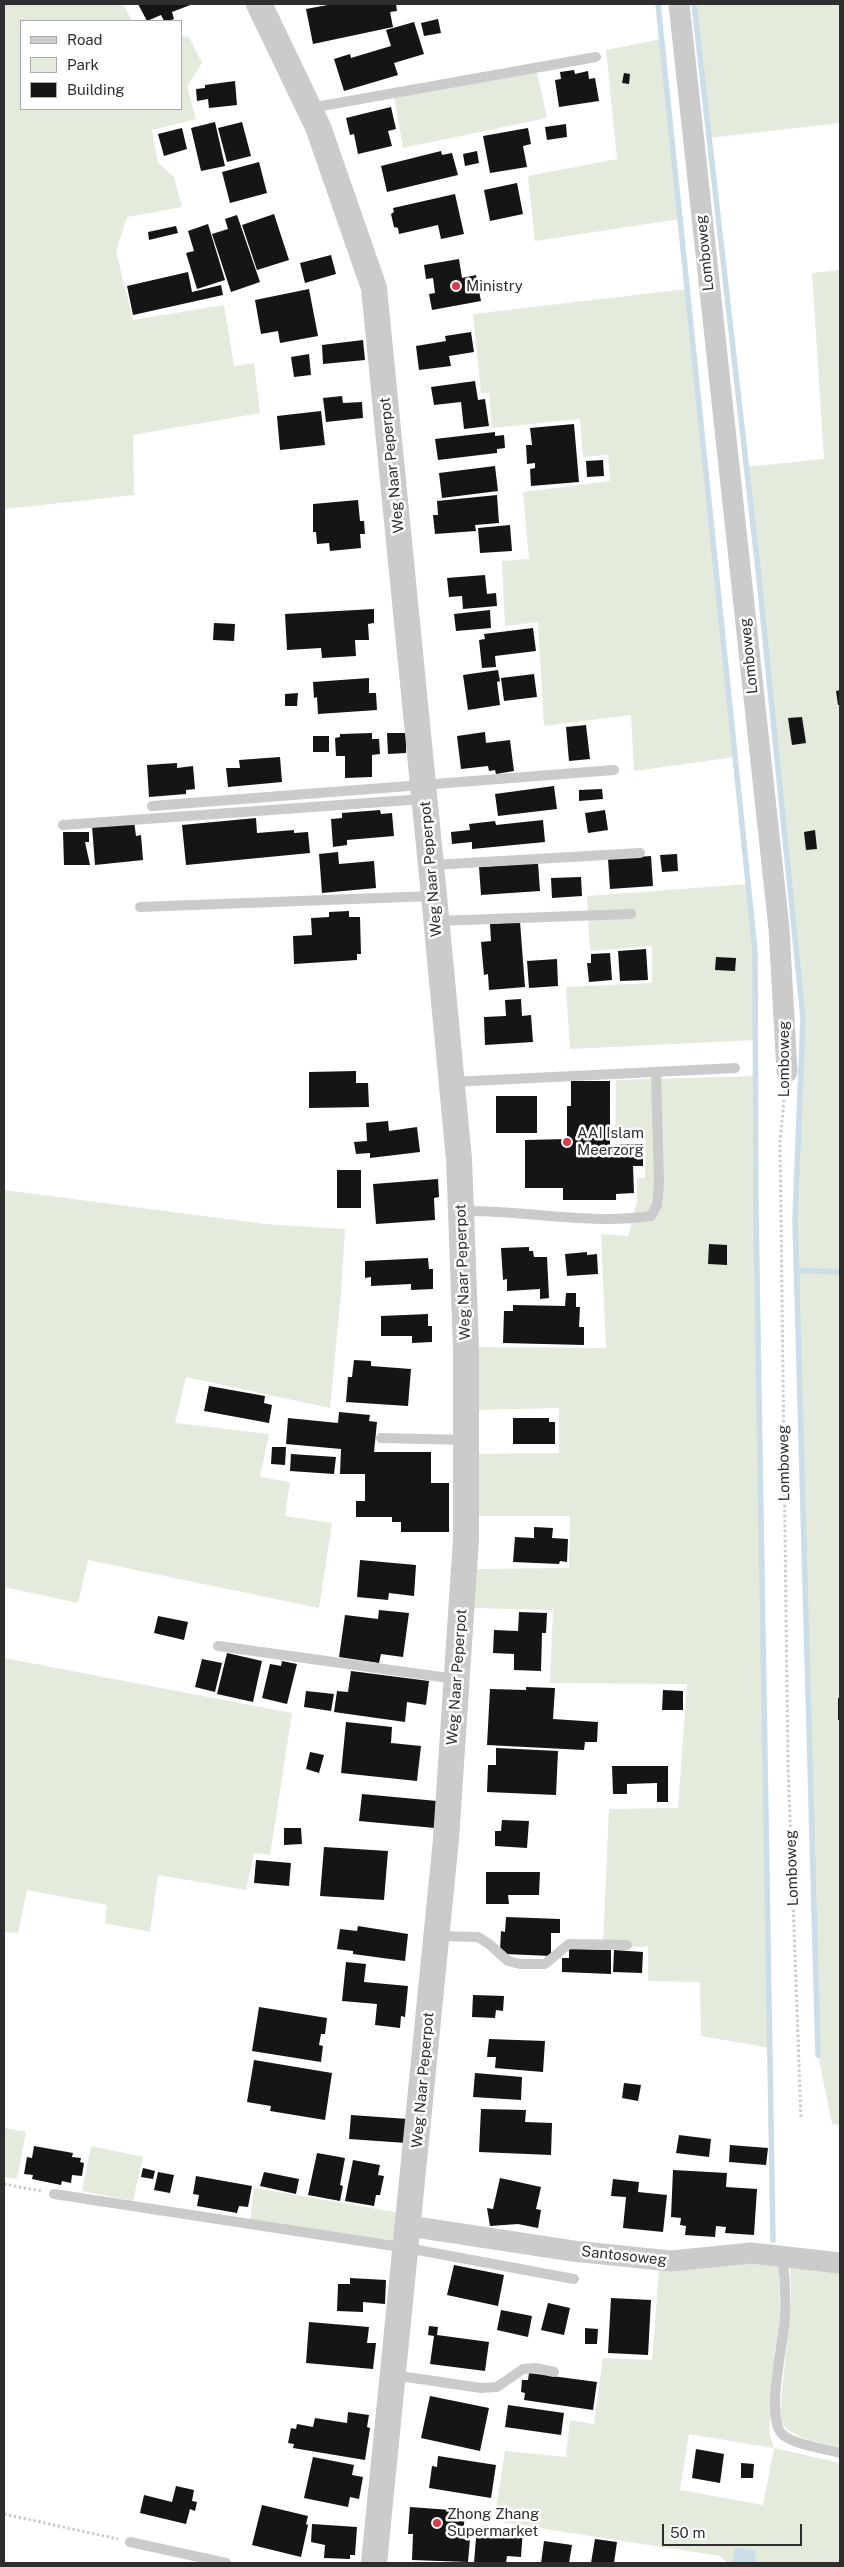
<!DOCTYPE html>
<html>
<head>
<meta charset="utf-8">
<style>
  body { margin:0 }
  #map { position:relative; width:844px; height:2567px; overflow:hidden; background:#fff; font-family:"Public Sans",sans-serif }
  canvas { display:block }
  .frame { position:absolute; inset:0; border:5px solid #2e2e2e; pointer-events:none }
  .legend { position:absolute; left:20px; top:20px; width:162px; height:90px; box-sizing:border-box; background:#fff; border:1px solid #ababab; margin:0; padding:6px 9px; list-style:none; font-size:15px; color:#2e2e2e }
  .legend li { display:flex; align-items:center; gap:10px; height:25px }
  .legend b { width:25px; border:1px solid #ababab }
  .scale { position:absolute; left:662px; top:2524px; width:140px; height:22px; box-sizing:border-box; border:2px solid #2e2e2e; border-top:0; padding-left:6px; font-size:15px; line-height:18px; white-space:nowrap; color:#2e2e2e; -webkit-text-stroke:4px #fff; paint-order:stroke }
</style>
</head>
<body>
<div id="map">
<canvas width="844" height="2567"></canvas>
<div class="frame"></div>
<ul class="legend">
<li><b style="height:6px;background:#cbcbcb"></b>Road</li>
<li><b style="height:14px;background:#e4eadc"></b>Park</li>
<li><b style="height:14px;background:#151515"></b>Building</li>
</ul>
<div class="scale">50 m</div>
</div>
<script>
const ctx = document.querySelector('canvas').getContext('2d');
ctx.lineJoin = 'round';
function fillPath(path, color) {
  ctx.fillStyle = color;
  ctx.fill(path, 'evenodd');
}
function strokePath(path, color, width, dash) {
  ctx.strokeStyle = color;
  ctx.lineWidth = width;
  ctx.lineCap = dash ? 'butt' : 'round';
  ctx.setLineDash(dash || []);
  ctx.stroke(path);
}
function drawText(font, color, halo, rows, align = 'center') {
  ctx.font = font + ' "Public Sans",sans-serif';
  ctx.lineWidth = 5;
  ctx.setLineDash([]);
  ctx.textBaseline = 'middle';
  ctx.strokeStyle = halo;
  ctx.fillStyle = color;
  for (const [text, x, y, turn = 0] of rows) {
    ctx.save();
    ctx.translate(x, y);
    ctx.rotate((+turn || 0) * Math.PI / 180);
    ctx.textAlign = isNaN(turn) ? turn : align;
    if (halo) ctx.strokeText(text, 0, 0);
    ctx.fillText(text, 0, 0);
    ctx.restore();
  }
}
fillPath(new Path2D(`
  M4,4h119l9,17h-111v88h160v-73l8,1 13,26 -15,23 9,33 -44,11 6,33 16,14 8,30 -55,10 -11,34 17,69 91,-15 10,61 20,-3 6,50 -127,22 1,60 -130,14z
  M694,4h146v119l-131,15z
  M662,39l18,180 -145,22 -7,-65 89,-17 -11,-109z
  M537,72l10,46 -144,30 -9,-52z
  M840,270v1856l-8,-2 -14,-69 -23,-836 8,-201 -57,-551 78,-8 -12,-186z
  M687,289l48,468 -101,14 -3,-56 -87,11 -6,-104 -33,4 -3,-65 27,-2 -6,-67 87,-11 -2,-26 -25,2 -3,-38 -88,9 -3,-35h-8l-8,-79z
  M748,884l7,67 2,89 -187,9 -4,-62 86,-4v-37l-62,5 -3,-55z
  M757,1076l-1,137 14,835 -69,-12 -1,-54 -52,-1v-34l-45,-2 6,-136 69,-1 9,-124 -137,-1 3,-73 -79,-2v-39l95,-1 1,-52h-95l1,-62 83,-1v-45l-83,2 -1,-63 131,1 -5,-114 27,2 9,-34v-24h8l1,-38 -31,-1 1,-59z
  M4,1190l261,34 80,5 -4,64 -11,115 -144,-31 -11,46 94,11 -9,43 30,5 -5,34 47,7 -13,85 -231,-48 -10,43 -74,-16z
  M4,1658l288,55 -22,142 -16,-2 -8,37 -88,-15 -8,57 -45,-9 2,-18 -80,-15 -9,43 -13,-1 -1,3z
  M4,2128l22,4 -9,47 -13,-2z
  M91,2146l52,11 -10,44 -51,-10z
  M254,2188l146,25 -3,31 -147,-22z
  M779,2260l1,59 -11,114 5,15 66,15v100h-84l-1,-13 -20,-3 -3,16h-4l-8,-7 -226,-35 11,-70 61,6 4,-37 24,4 9,-66 49,2 7,-91zM689,2434l85,14 -11,57 -83,-15z
  M790,2261l50,8v178c-21,-5 -47,-7 -61,-27l12,-119z`), '#e4eadc');
fillPath(new Path2D(`
  M735,2547l20,3 1,13h-24z`), '#cadde9');
strokePath(new Path2D(`
  M658,4l97,947 1,262 17,1027
  M694,4l64,565 45,449 -8,201 23,836
  M796,1270l44,2`), '#cadde9', 5.5);
fillPath(new Path2D(`
  M138,4h55l-21,8 2,7 -6,2h-4l-3,-6 -14,6z
  M333,4h63l1,7 -7,1 3,15 -80,17 -7,-35z
  M438,19l3,14 -17,3 -3,-13z
  M414,22l10,32 -30,9 4,12 -54,16 -10,-32 16,-5 1,4 40,-12 -5,-16z
  M574,70l1,4 13,-3 1,8 6,-1 4,23 -40,6 -4,-27 6,-1 -1,-7z
  M624,73l6,1 -1,10 -7,-1z
  M235,81l2,24 -28,3 -1,-9 -11,2 -1,-12 9,-1v-3z
  M391,107l5,22 -8,2 4,15 -34,8 -4,-20 -4,1 -4,-17z
  M215,122l10,44 -24,5 -10,-43z
  M242,122l9,34 -24,6 -9,-34z
  M566,124l1,13 -20,3 -2,-13z
  M182,128l5,21 -23,7 -6,-22z
  M528,128l3,16 -8,2 4,21 -37,6 -7,-37z
  M441,151l1,4 10,-2 6,22 -71,17 -6,-26z
  M477,151l2,12 -14,3 -2,-12z
  M259,162l8,31 -37,10 -8,-31z
  M517,183l6,31 -33,7 -6,-31z
  M455,194l9,40 -23,5 -3,-14 -39,9 -1,-6 -4,-1 -3,-13 3,-2 -1,-4z
  M274,214l15,46 -32,10 -15,-45z
  M237,215l23,67 -29,10 -19,-58 16,-5 -3,-10z
  M208,224l17,56 -28,9 -11,-36 8,-2 -6,-20z
  M176,226l2,7 -29,7 -1,-8z
  M331,255l5,19 -31,9 -5,-20z
  M459,259l3,19 14,-3 5,26 -49,9 -3,-16 6,-1 -2,-15 -7,1 -2,-14z
  M188,272l4,20 29,-7 2,10 -90,20 -6,-29z
  M309,289l9,47 -38,7 -2,-12 -17,3 -6,-34z
  M471,332l3,20 -25,4 2,10 -32,4 -3,-24 30,-5 -1,-5z
  M363,340l2,20 -42,4 -1,-19z
  M309,354l2,21 -17,2 -3,-20z
  M475,381l3,19 7,-1 4,27 -25,3 -3,-27 -27,3 -3,-18z
  M342,396l1,7 19,-1 1,16 -37,4 -3,-24z
  M321,411l4,34 -45,5 -3,-34z
  M574,424l5,58 -48,4 -1,-17 5,-1v-5l-8,1 -1,-19h6l-2,-17z
  M495,432v4l9,-1 1,13 -8,1v4l-59,7 -3,-21z
  M603,460l1,16 -17,1 -1,-16z
  M495,466l3,25 -56,7 -3,-25z
  M497,495l2,28 -24,2 1,6 -41,3 -2,-19h5l-1,-14z
  M358,500l2,21h4l1,13h-5l1,14 -31,3 -1,-8 -12,1 -1,-12h-3v-28z
  M510,525l2,26 -32,2 -2,-25z
  M485,575l2,19 9,-1 1,13 -34,3 -1,-13 -13,1 -2,-19z
  M374,609v14l-6,1 1,16h-14l1,16 -34,2 -1,-10 -34,2 -2,-36z
  M490,610l1,18 -35,3 -2,-17z
  M214,623l21,1 -1,17 -21,-1z
  M533,628l3,23 -41,5 1,11 -14,1 -3,-28 6,-1 -1,-5z
  M498,670l2,11 -3,1 3,23 -32,5 -5,-35z
  M534,674l3,23 -33,4 -3,-23z
  M369,678v15h7l1,17 -59,4 -1,-17 -3,1 -1,-16z
  M840,690v15h-2l-2,-14z
  M298,693l-1,13h-12v-12z
  M802,717l4,26 -14,2 -4,-27z
  M586,725l4,34 -21,2 -3,-34z
  M485,732l1,11 24,-3 4,31 -18,3 -1,-4 -6,1 -1,-5 -27,3 -4,-33z
  M372,733v6h7l1,15 -8,1v22l-27,1v-22h-9l-1,-18 5,-1v-3z
  M387,733h19v20l-18,1z
  M313,736h16v16h-16z
  M280,757l2,25 -54,5 -2,-19h14l-1,-8z
  M177,763v5l16,-2 2,23 -9,1v4l-37,3 -2,-32z
  M554,786l3,23 -59,7 -3,-22z
  M602,789l1,10 -24,2v-11z
  M380,810l1,4 11,-1 2,23 -47,4v5l-14,2 -2,-28 11,-1v-5z
  M605,810l3,20 -20,3 -3,-20z
  M256,818l1,15 37,-3v3l14,-1 2,21 -124,12 -4,-40z
  M543,820l2,22 -73,7v-7l-20,2 -1,-12 19,-2 -1,-6 26,-3 1,4z
  M134,821l2,15 5,-1 2,25 -48,5 -3,-39z
  M815,830l2,19 -11,1 -2,-18z
  M63,832h26v10h-4l5,23h-26z
  M338,852l1,12 35,-3 2,27 -54,5 -3,-39z
  M677,854l1,17 -16,1 -2,-17z
  M651,856l2,30 -43,3 -2,-30z
  M538,863l2,28 -59,4 -2,-28z
  M581,877l1,19 -30,2 -1,-20z
  M349,911v6h11l1,37h-4v6l-63,4 -1,-28 19,-1 -1,-17 18,-1v-5z
  M520,922l5,65 -36,3 -1,-16 -4,1 -3,-33 10,-1 -1,-17z
  M646,949l2,31 -28,1 -2,-30z
  M610,953l2,27 -23,2 -2,-19h4v-9z
  M716,957l20,1 -1,13 -20,-1z
  M557,959l1,27 -29,2 -2,-27z
  M521,999l1,17 9,-1 2,27 -48,3 -1,-28 22,-1 -1,-16z
  M356,1071v12h12l1,24 -60,1v-36z
  M571,1081h39v64l33,-1v22h-10l1,27 -18,1v6h-53v-12h-38v-48l42,-1v-33h4z
  M496,1096h41v37h-41z
  M388,1121l1,10 28,-4 3,25 -50,6v-5l-14,1 -2,-12 13,-1 -1,-18z
  M337,1170h24v38h-24z
  M438,1179l1,18 -5,1 1,22 -59,4 -3,-40z
  M709,1244l18,1v20l-19,-1z
  M529,1247v4h4l1,6h13l2,41 -9,1v-10l-33,2v-12l-4,1 -2,-32z
  M587,1252v3l10,-1 1,20 -31,2 -2,-22z
  M428,1258l1,11h4v20l-22,1v-6l-40,2v-9l-6,1v-17z
  M566,1293h10v14h4l-1,20h5v18l-81,-2 1,-32h9v-6l52,1z
  M428,1314v12h4v16l-20,1v-7h-31v-20z
  M354,1360l17,1v5l40,3 -3,37 -62,-4 2,-25h4z
  M209,1386l56,10 -1,7 8,2 -3,18 -65,-12z
  M339,1412l31,3 -1,6 8,1 -3,30h57v31h18v49h-48v-10h-9v-5h-36v-16h9v-27h-25l1,-25 -55,-5 2,-26 50,5z
  M513,1418h36v4h6v22h-42z
  M272,1447h14l-1,18 -14,-1z
  M291,1454l45,3 -2,17 -44,-3z
  M534,1527l19,1 -1,10 16,1 -1,23 -7,-1 -1,3 -46,-2 2,-25 19,1z
  M360,1560l56,5 -2,31 -25,-3 -1,7 -31,-3z
  M379,1610l30,3 -6,44 -22,-3 -2,9 -40,-6 6,-42 33,4z
  M519,1612l28,1 -1,20h-4l-1,38 -27,-1v-16l-21,-1 1,-23 24,1z
  M158,1616l30,6 -4,18 -30,-7z
  M227,1653l35,8 -9,41 -36,-8z
  M202,1659l20,4 -7,29 -20,-5z
  M282,1661l15,3 -10,40 -25,-6 8,-34 11,2z
  M351,1671l78,10 -3,24 -19,-3 -2,20 -71,-10 3,-21 11,1z
  M526,1687l29,1 -2,31 45,3 -1,20h-12l-1,8 -97,-5 3,-56 36,1z
  M663,1690l20,1v19h-21z
  M306,1691l28,3 -3,17 -27,-4z
  M838,1698h2v22h-2z
  M346,1722l46,5 -1,16 30,3 -4,35 -76,-8z
  M496,1748l62,3 -2,44 -69,-3 1,-27h8z
  M310,1752l14,3 -5,18 -13,-4z
  M612,1766h56v36h-11v-19l-30,1v10h-14z
  M362,1794l75,7 -2,27 -76,-7z
  M502,1820l27,1 -2,27 -32,-2v-15h6z
  M284,1828h17l1,16 -18,1z
  M324,1847l64,4 -4,49 -64,-4z
  M256,1860l35,3 -2,23 -35,-3z
  M486,1872h54l-1,23h-31l1,9h-23z
  M506,1917l54,2v14h-9v23l-46,-2v-3h-5l1,-20 4,1z
  M358,1926l50,8 -3,27 -52,-7v-3l-16,-2 3,-20 17,2z
  M569,1949l42,1v24l-49,-2v-14h7z
  M614,1950l29,2 -1,21 -29,-1z
  M346,1962l20,2 -2,18 44,4 -3,31 -4,-1 -1,12 -25,-3 2,-21 -35,-3z
  M473,1995l31,1 -1,15 -7,-1 -1,8 -23,-1z
  M259,2007l68,11 -2,16h-4l-2,11 4,1 -2,16 -69,-11z
  M489,2039l56,2 -2,31 -48,-4 1,-11h-9z
  M254,2060l78,13 -7,47 -55,-9 1,-5 -24,-4z
  M475,2073l47,4 -1,23 -48,-3z
  M624,2083l17,2 -3,16 -16,-3z
  M481,2109l45,1 -1,12 27,1 -1,32 -72,-3z
  M351,2115l57,4 -2,24 -57,-4z
  M679,2135l32,4 -2,18 -33,-4z
  M730,2145l38,3 -2,17 -37,-3z
  M34,2146l39,7 -1,4 9,1 -1,4 4,1 -2,13 -10,-1 -1,8 -9,-2 -1,4 -29,-6 1,-4 -9,-1 3,-17 5,1z
  M317,2153l28,5 -5,27 3,1 -3,15 -32,-6z
  M353,2160l27,5 -2,10 6,1 -4,19h-4l-2,11 -29,-5z
  M143,2168l12,3 -2,8 -12,-2z
  M673,2170l54,3 -1,14 31,2 -3,46 -29,-2 1,-6 -10,-1 -1,11 -30,-2 1,-9 -6,-1 1,-7 -10,-1z
  M158,2172l16,3 -4,18 -16,-3z
  M264,2172l35,7 -3,15 -36,-8z
  M196,2176l56,10 -4,21 -9,-1 -2,7 -40,-7 2,-11 -6,-1z
  M500,2178l41,9 -5,22 5,1 -3,18 -20,-4 -28,2 -3,-18 6,1z
  M613,2179l26,3 -1,10 29,3 -4,37 -40,-4 3,-31 -15,-1z
  M454,2265l50,10 -6,31 -51,-11z
  M350,2278l36,2 -1,24 -22,-2v10l-26,-1 1,-27h12z
  M611,2298l40,2 -3,55 -40,-2z
  M548,2303l22,5 -6,27 -23,-5z
  M501,2310l31,6 -4,21 -31,-7z
  M309,2322l60,5 -2,16h9l-3,26 -67,-6z
  M429,2326l9,1 -1,8 52,7 -4,29 -55,-7 4,-28 -6,-1z
  M585,2328l13,1 -1,15h-12z
  M529,2373l68,9 -4,28 -69,-10 1,-7 -4,-1 1,-12h6z
  M430,2396l59,12 -9,43 -59,-13z
  M508,2405l56,8 -3,22 -56,-8z
  M348,2412l21,3 -2,12 3,1 -5,32 -72,-12 1,-4 -6,-1 3,-15 5,1 1,-5 16,3 2,-9 32,5z
  M696,2449l28,5 -4,29 -28,-5z
  M438,2456l58,9 -5,33 -62,-10 3,-22 5,1z
  M313,2457l41,8 -2,10 11,2 -4,22 -9,-2 -2,10 -44,-9z
  M741,2463l13,1 -1,14h-12z
  M176,2486l18,4 -2,11 5,1 -2,9 -5,-2 -4,15 -46,-11 4,-18 28,7z
  M262,2505l46,11 -2,8 2,1 -7,32 -49,-12z
  M410,2507l55,4 -2,28h7l-2,23 -56,-2 1,-26h-5z
  M312,2524l45,3 -2,28h-5v4l-26,-1 1,-13 -14,-3z
  M477,2526l46,3 -2,28 -14,-1 -1,7h-32z
  M595,2539l22,3 -3,21h-23z
  M544,2541l28,4 -3,18h-28z`), '#151515');
strokePath(new Path2D(`
  M785,1090l-5,52 8,623 13,354
  M4,2184l37,7
  M4,2514l114,25`), '#cbcbcb', 3, [2.5, 2.5]);
strokePath(new Path2D(`
  M310,108l286,-51
  M152,806l462,-36
  M63,825l360,-26
  M432,865l208,-12
  M140,907l293,-11
  M437,921l194,-7
  M452,1082l283,-14
  M462,1211c63,-1 127,14 189,5l6,-11 2,-21 -3,-112
  M381,1438l84,2
  M218,1646l238,33
  M438,1936l40,1 11,7 19,17 12,3h25l24,-20 58,1
  M54,2194l353,54 167,31
  M782,2255c3,21 4,41 3,62 -1,25 -20,99 -3,117 9,10 44,15 58,19
  M393,2375l88,13 16,-1 26,-18 13,-1 18,4
  M130,2542l96,21`), '#cbcbcb', 10);
strokePath(new Path2D(`
  M679,4l100,924 8,144
  M409,2226l164,25 98,10 80,-8 89,10`), '#cbcbcb', 21);
strokePath(new Path2D(`
  M259,4l59,123 56,161 60,608 25,263 2,52 5,138v190l-20,300 -72,724`), '#cbcbcb', 26);
for (const [x, y, r, color] of [
  [456,286,5,"#d83d49"],
  [567,1142,5,"#d83d49"],
  [437,2523,5,"#d83d49"]
]) {
  const dot = new Path2D();
  dot.arc(x, y, r, 0, 2 * Math.PI);
  ctx.fillStyle = color;
  ctx.fill(dot);
  strokePath(dot, '#fff', 2);
}
drawText('15px', '#2e2e2e', '#fff', [
  ["Lomboweg",705,253,-96],
  ["Weg Naar Peperpot",392,465,-96],
  ["Lomboweg",749,656,-96],
  ["Weg Naar Peperpot",431,869,-95],
  ["Lomboweg",784,1059,-90],
  ["Weg Naar Peperpot",463,1272,-92],
  ["Lomboweg",784,1463,-91],
  ["Weg Naar Peperpot",457,1677,-86],
  ["Lomboweg",792,1868,-92],
  ["Weg Naar Peperpot",423,2080,-85],
  ["Santosoweg",624,2256,6]
]);
drawText('15px', '#2e2e2e', '#fff', [
  ["Ministry",466,286],
  ["AAI Islam",577,1133],
  ["Meerzorg",577,1150],
  ["Zhong Zhang",447,2514],
  ["Supermarket",447,2531]
], 'left');
</script>
</body>
</html>
